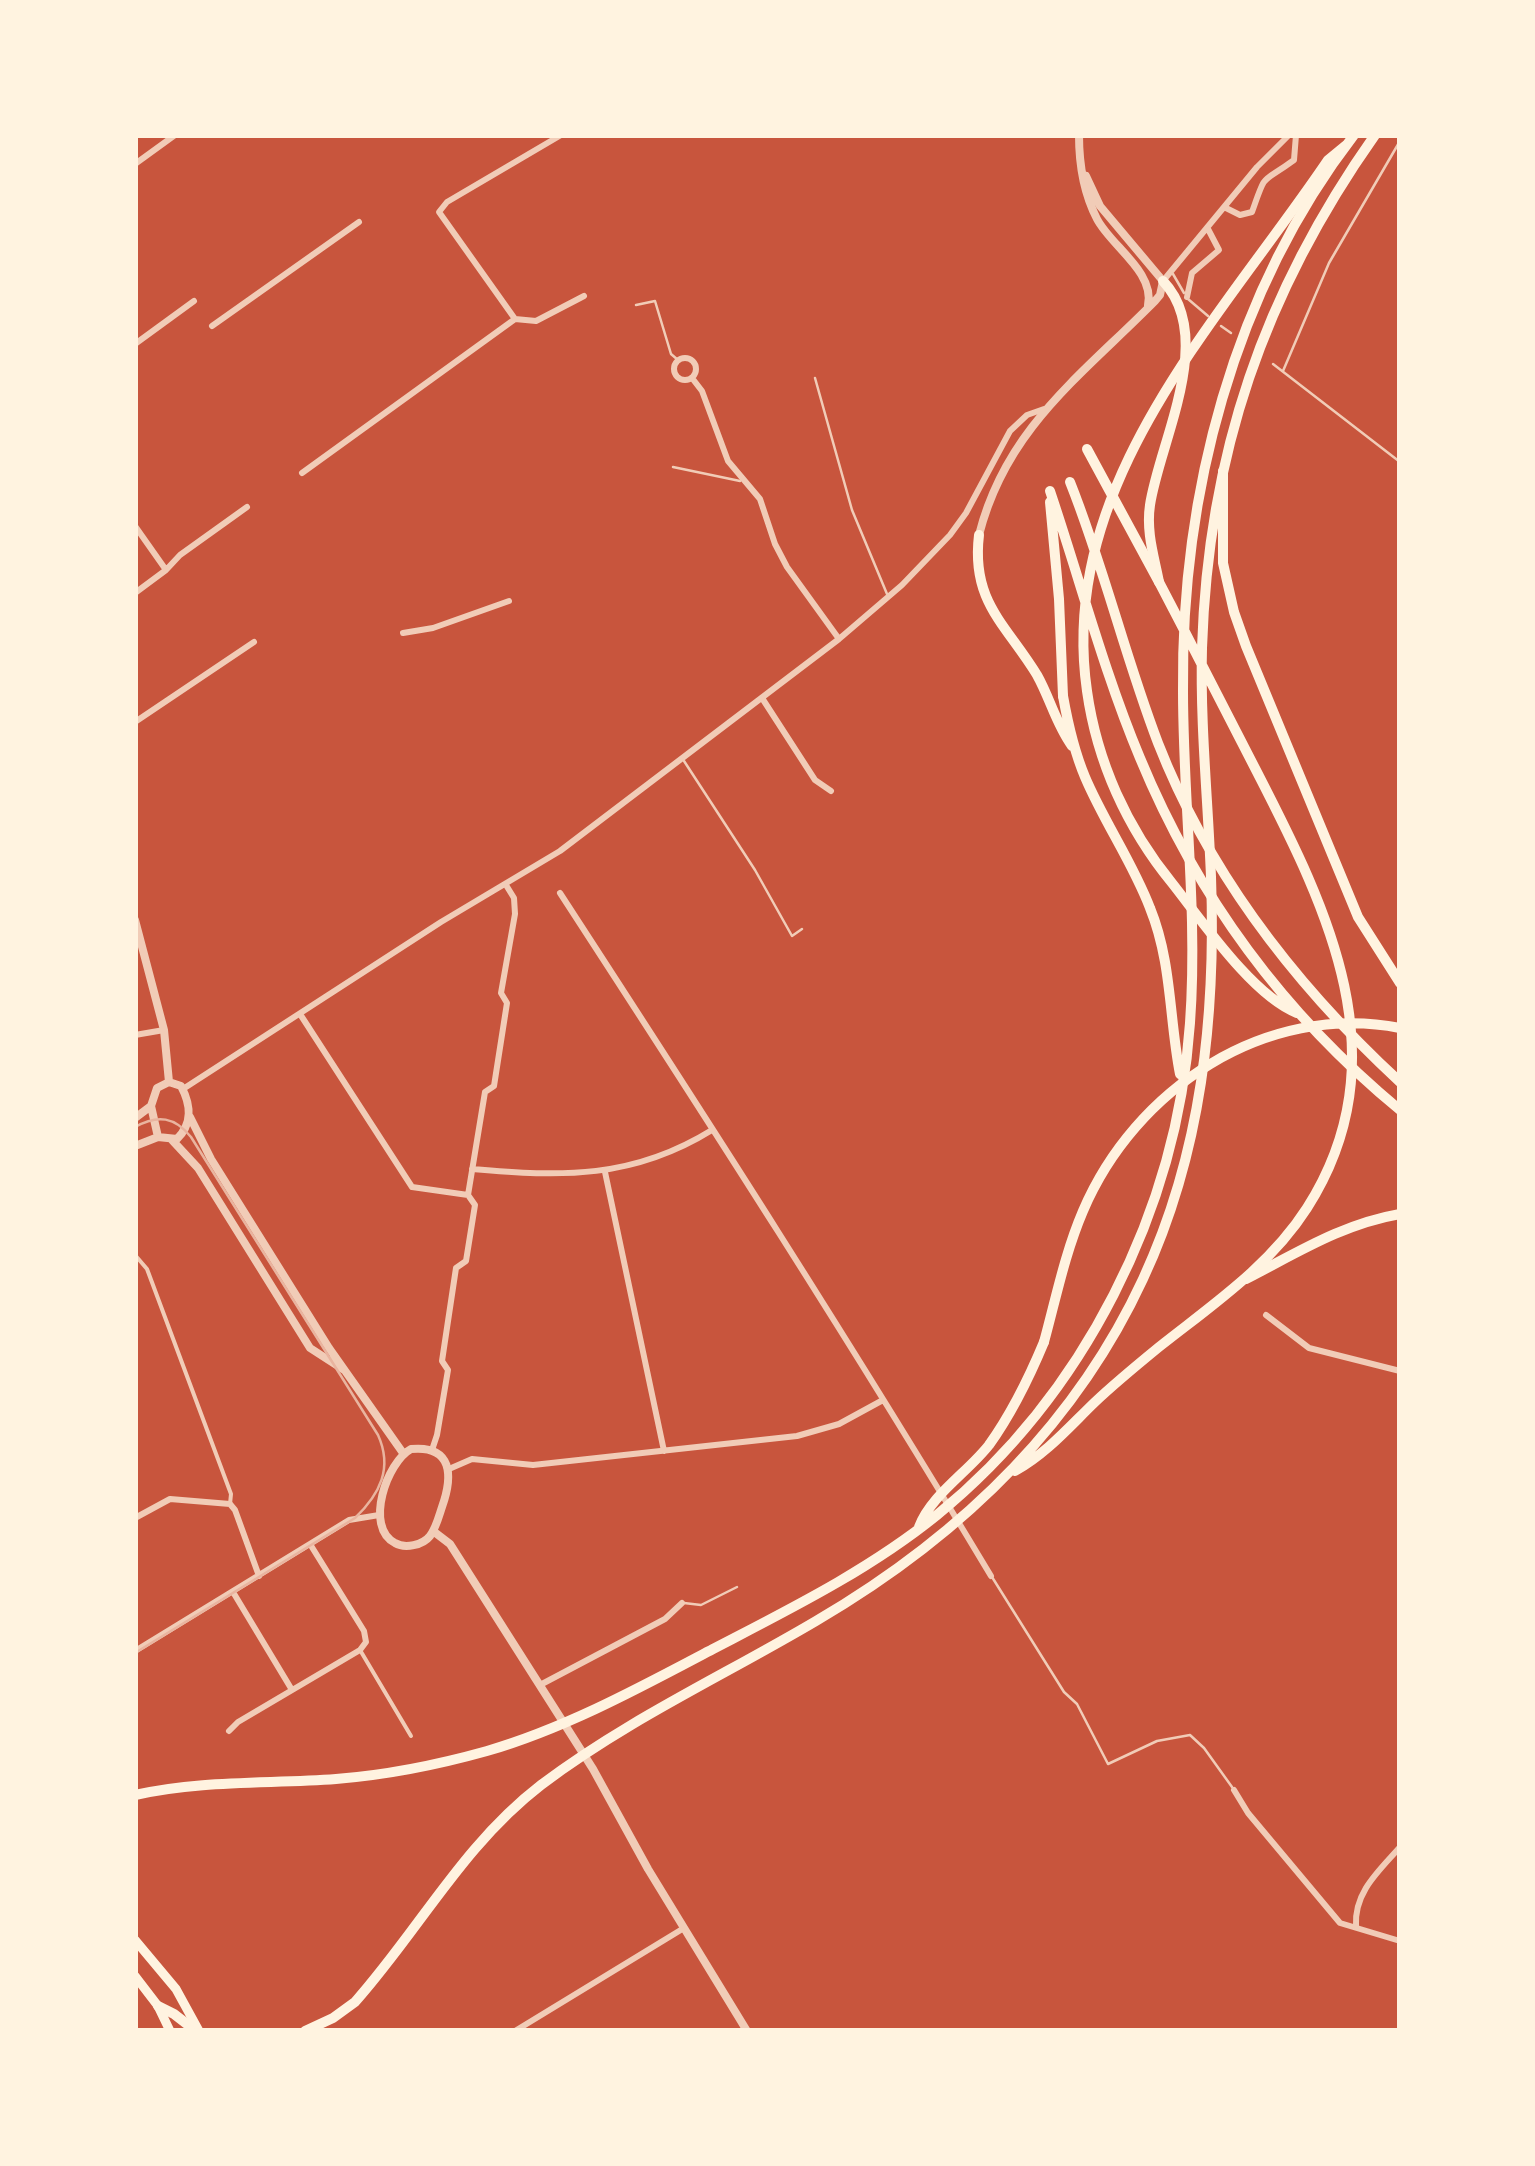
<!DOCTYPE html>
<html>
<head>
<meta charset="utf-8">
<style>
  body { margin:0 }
  #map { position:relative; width:1535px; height:2166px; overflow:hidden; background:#c8553d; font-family:"Open Sans",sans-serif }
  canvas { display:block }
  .frame { position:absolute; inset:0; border:138px solid #fff3e0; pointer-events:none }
</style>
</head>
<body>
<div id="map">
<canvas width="1535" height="2166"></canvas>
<div class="frame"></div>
</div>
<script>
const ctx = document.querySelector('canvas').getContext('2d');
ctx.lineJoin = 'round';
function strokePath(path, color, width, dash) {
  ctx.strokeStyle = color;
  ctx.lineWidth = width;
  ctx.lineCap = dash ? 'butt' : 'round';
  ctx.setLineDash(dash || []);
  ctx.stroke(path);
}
strokePath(new Path2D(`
  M1173,274l11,19
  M1188,299l20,17
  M636,305l19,-4 16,53 7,6
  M1221,326l10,7
  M1273,364l127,98
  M1283,371l46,-108 71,-122
  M815,378l37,132 35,84
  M673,467l67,14
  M684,761l71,109 37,66 10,-7
  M992,1577l72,115 13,12 31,60 49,-23 33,-6 14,13 28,39
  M684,1603l17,2 36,-18
  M135,1759l1,1`), '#f1ccb7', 2.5);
strokePath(new Path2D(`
  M135,1255l12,14 84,225 -1,10
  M360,1650l51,86`), '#f1ccb7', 4);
strokePath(new Path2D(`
  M561,135l-114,67 -8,10 76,107 21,2 48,-25
  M135,164l40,-29
  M1224,207l16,8 12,-3c15,-42 8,-27 42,-52l2,-25
  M1163,281l94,-114 32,-32
  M1187,297l5,-24 27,-23 -11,-21
  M212,326l147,-104
  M135,344l59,-43
  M674 369a11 11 0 1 1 22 0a11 11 0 1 1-22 0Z
  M692,378l10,13 26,70 32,38 15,45 12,23 52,72
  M302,473l213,-154
  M135,526l31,44
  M135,593l31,-23 14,-15 67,-48
  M403,633l30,-5 76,-27
  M762,698l53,82 16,11
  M135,722l119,-80
  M560,893c147,226 293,453 431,683
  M300,1014l112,173 56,8
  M135,1035l29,-5
  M183,1089l258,-167 119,-71 279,-212 63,-54 48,-50 16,-22 44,-82 17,-16 17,-6
  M472,1169c90,8 161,10 240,-39
  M605,1172l59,279
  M1266,1315l43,33 91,23
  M432,1450l5,-15 11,-65 -6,-9 14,-93 10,-7 9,-56 -7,-10 17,-103 9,-6 13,-83 -6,-10 14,-79 -1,-16 -8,-13
  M449,1469l23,-10 61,6 264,-29 42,-12 44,-24
  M135,1518l35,-19 60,5 5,6 24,66
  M233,1592l59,98
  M135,1651l214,-131 30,-5
  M540,1685l125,-66 17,-16
  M229,1731l9,-9 122,-72 6,-8 -2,-11 -54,-87
  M1234,1790l14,23 92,110 60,18
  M1356,1926c-2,-34 23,-55 44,-79
  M515,2031l169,-103`), '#f1ccb7', 6);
strokePath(new Path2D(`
  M1079,135c0,30 4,57 18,84 14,27 58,53 51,86
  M1086,176l14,30 63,75
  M979,535c27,-107 103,-160 176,-234l5,-6 3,-14
  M135,920l29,110 5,52
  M190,1117l21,42 118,189 74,105
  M135,1118l16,-12
  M158,1137l-7,-31 6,-18 12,-6
  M172,1140l26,28 112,180 34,22
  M135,1146l23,-9 19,2c16,-16 14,-34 4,-53l-12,-4
  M411,1449c42,-4 42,27 31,58 -3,9 -6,21 -12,29 -7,9 -25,13 -35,7 -31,-16 -8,-81 16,-94z
  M433,1531l17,13 143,225 55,100 99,162`), '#f1ccb7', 8);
strokePath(new Path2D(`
  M135,1940l41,49 23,42
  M135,1976l23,30 12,25`), '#fff3e0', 9);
strokePath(new Path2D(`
  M979,535c-8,67 27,89 58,140 13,23 19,49 35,71
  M1063,696c5,28 11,55 22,81 19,45 48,86 65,131 22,54 19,110 30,166
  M1015,1471c32,-18 54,-44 80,-69 20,-19 42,-37 64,-55 53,-42 111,-81 148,-139 95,-149 21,-298 -50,-436 -33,-64 -65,-127 -98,-190 -5,-26 -13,-50 -9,-77 9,-62 67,-167 13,-224
  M919,1527c12,-32 49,-55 70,-82 23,-32 40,-67 55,-103
  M135,1795c66,-15 133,-11 201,-16 51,-4 101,-14 151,-28 79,-23 154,-64 226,-102 77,-40 156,-79 224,-134 147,-120 240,-304 253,-492 8,-111 -7,-221 -7,-332 -2,-196 50,-399 171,-556
  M158,2006l16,8 22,17
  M305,2031l28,-13 22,-16c64,-72 108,-157 186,-217 86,-65 182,-109 275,-164 140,-82 258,-193 327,-342 59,-127 73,-264 68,-402 -3,-77 -11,-153 -9,-229 6,-193 62,-356 173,-513`), '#fff3e0', 10);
strokePath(new Path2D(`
  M1087,449l72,133
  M1223,471v92l11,49 12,34 112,271 42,66
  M1070,482c34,85 55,175 88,261 52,133 138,243 242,339
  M1050,491c30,89 54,181 90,267 57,138 145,257 260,352
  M1050,502l9,97 4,97
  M1297,1013c-44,-17 -95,-92 -125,-130 -45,-55 -75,-121 -85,-192 -30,-208 133,-371 241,-531l17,-14
  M1246,1279c51,-26 96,-55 154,-65
  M1044,1342c12,-44 21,-89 39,-131 52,-122 182,-209 317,-183`), '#fff3e0', 10);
strokePath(new Path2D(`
  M135,1127c23,-13 40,-10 56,10l187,298c15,33 2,59 -23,83l-220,135`), '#e9b49f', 2.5);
</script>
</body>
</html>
